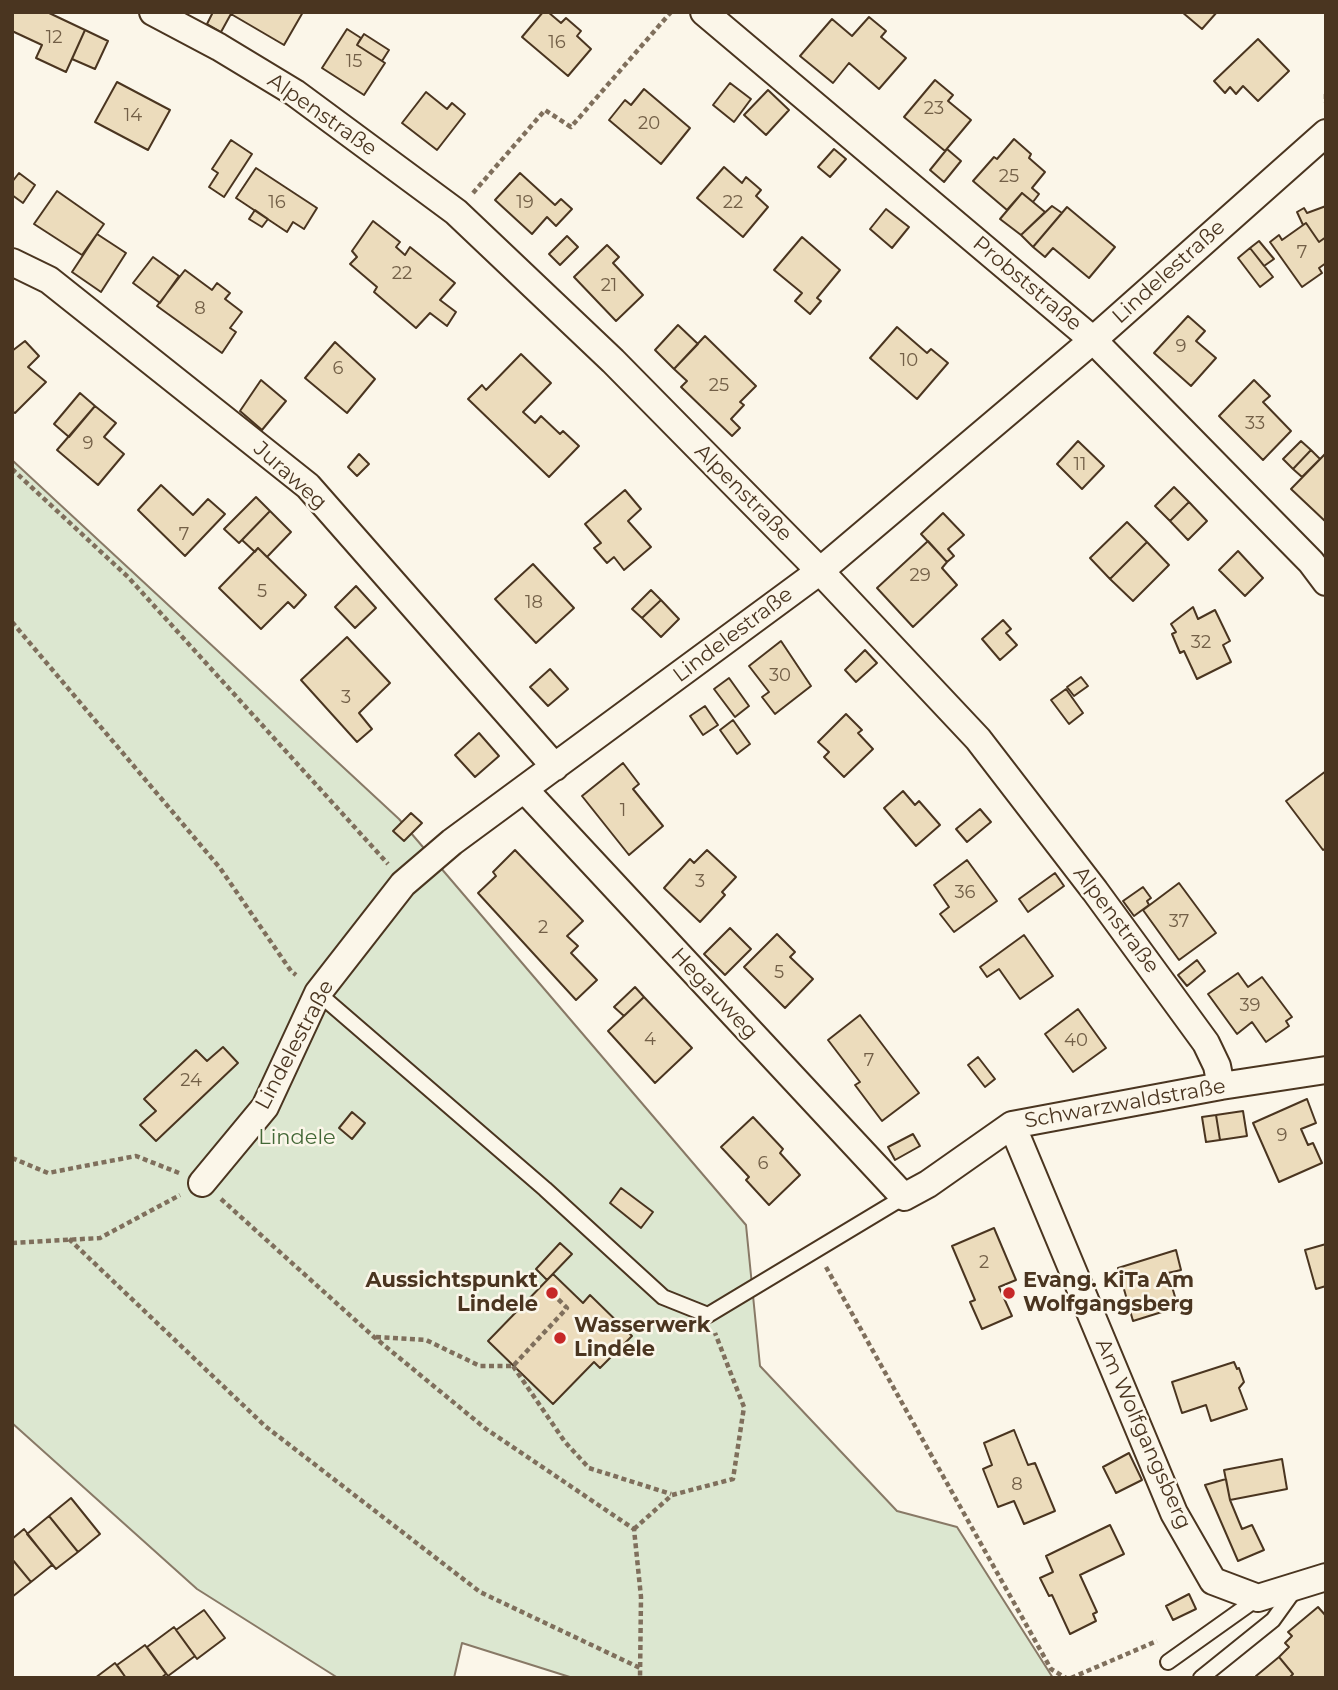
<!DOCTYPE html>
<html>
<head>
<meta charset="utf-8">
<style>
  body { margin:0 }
  #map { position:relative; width:1338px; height:1690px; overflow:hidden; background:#fbf6e9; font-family:Montserrat,sans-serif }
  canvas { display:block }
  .frame { position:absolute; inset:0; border:14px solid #4a3520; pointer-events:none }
</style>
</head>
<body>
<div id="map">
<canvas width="1338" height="1690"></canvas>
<div class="frame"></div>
</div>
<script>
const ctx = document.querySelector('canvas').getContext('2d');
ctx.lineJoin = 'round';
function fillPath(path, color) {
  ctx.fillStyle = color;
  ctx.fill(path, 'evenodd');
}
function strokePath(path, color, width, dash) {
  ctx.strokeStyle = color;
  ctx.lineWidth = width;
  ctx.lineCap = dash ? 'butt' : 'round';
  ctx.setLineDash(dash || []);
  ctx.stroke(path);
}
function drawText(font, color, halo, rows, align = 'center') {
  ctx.font = font + ' Montserrat,sans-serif';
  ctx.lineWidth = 5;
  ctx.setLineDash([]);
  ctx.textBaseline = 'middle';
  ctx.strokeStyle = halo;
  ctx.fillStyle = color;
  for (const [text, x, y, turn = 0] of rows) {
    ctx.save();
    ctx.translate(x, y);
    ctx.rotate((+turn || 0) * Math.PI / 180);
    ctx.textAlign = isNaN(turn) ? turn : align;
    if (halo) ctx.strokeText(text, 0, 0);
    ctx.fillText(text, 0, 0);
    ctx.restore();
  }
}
const green = new Path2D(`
  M12,460l387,359 347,406 14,141 137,145 60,16 96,151h-480l-111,-35 -8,35h-116l-141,-89 -185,-166z`);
fillPath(green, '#dce7d0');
strokePath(green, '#887966', 2);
const building = new Path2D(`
  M12,12h35l38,18 -19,42 -30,-14 6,-13 -30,-14z
  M213,12h19l-11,20 -14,-8z
  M232,12h71l-19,33 -53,-31z
  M543,12h5l13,11 5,-5 15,13 -4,5 14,13 -23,27 -46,-39z
  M1182,12h35l-15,17z
  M869,17l17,14 -5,6 25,21 -27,31 -30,-26 -16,20 -33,-27 32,-37 20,17z
  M347,29l14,9 -4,7 28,18 -21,32 -42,-27z
  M85,30l23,11 -13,28 -23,-10z
  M364,34l25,16 -7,11 -25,-16z
  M1258,39l31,32 -31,30 -15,-15 -7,8 -6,-7 -5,6 -11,-12z
  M935,80l18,15 -5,6 23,19 -26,31 -41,-34z
  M117,82l53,28 -22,40 -53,-28z
  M730,83l21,16 -17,23 -21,-17z
  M644,89l46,39 -29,36 -52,-44 16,-20 6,5z
  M768,90l21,20 -23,25 -22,-20z
  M426,92l21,17 5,-6 13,11 -28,36 -35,-27z
  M1014,139l17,15 -2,4 16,14 -13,16 7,6 -6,8 -11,-9 -15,17 -34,-29 21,-24 3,2z
  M231,140l21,14 -28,43 -15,-10 9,-14 -6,-4z
  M834,149l12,10 -16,18 -12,-10z
  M947,149l14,12 -17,21 -14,-12z
  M724,167l18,16 4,-6 15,13 -5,6 12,11 -25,30 -46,-39z
  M256,168l61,40 -13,21 -11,-7 -6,10 -51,-34z
  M19,173l16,12 -12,18 -11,-8v-13z
  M520,173l35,32 6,-6 11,10 -16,17 -9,-9 -15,17 -37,-34z
  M57,191l47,33 -22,31 -48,-31z
  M1022,193l23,19 -24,23 -21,-16z
  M1052,206l10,7 -29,34 -12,-12z
  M1326,206v31l-7,5 -13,-19 -3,2 -6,-13 7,-4 3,5z
  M1067,207l48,40 -26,31 -36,-30 -8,9 -12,-10z
  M886,209l23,18 -17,21 -22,-19z
  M255,210l13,9 -6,8 -13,-8z
  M373,221l27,21 -4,5 9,8 5,-8 45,36 -15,17 16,12 -9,14 -17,-13 -14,15 -42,-36 3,-5 -27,-23 7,-7 -5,-6z
  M1306,223l13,19 7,-5v26l-7,5 3,5 -20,14 -32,-45 9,-7 3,5z
  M97,234l29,19 -25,39 -29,-20z
  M567,236l11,11 -18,18 -11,-11z
  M802,237l38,33 -23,28 4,3 -11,13 -15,-13 7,-8 -28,-23z
  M1259,241l15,18 -10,7 -14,-18z
  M607,245l12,12 -6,6 30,32 -27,26 -42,-44z
  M1250,248l23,29 -13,10 -22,-29z
  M153,257l26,19 -19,27 -27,-20z
  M185,270l27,20 5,-7 13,10 -5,6 17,13 -12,16 6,4 -14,21 -65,-47z
  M1188,316l17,15 -9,10 20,17 -25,28 -37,-33z
  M678,325l20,19 -24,25 -19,-19z
  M897,327l30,26 4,-4 17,14 -31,36 -47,-41z
  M705,336l51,50 -16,16 4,3 -13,14 9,9 -8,8 -51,-49 6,-6 -13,-12z
  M25,341l14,15 -11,11 18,15 -31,31 -3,-2v-60z
  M335,342l40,37 -28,34 -42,-35z
  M521,354l30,29 -28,29 12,11 6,-7 19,18 3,-3 16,15 -30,31 -81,-78 14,-14 4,5z
  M261,380l25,21 -24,29 -22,-19z
  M1254,380l16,16 -7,6 28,29 -28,29 -44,-44z
  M80,393l15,13 -26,31 -15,-13z
  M95,406l21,17 -12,14 20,17 -26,31 -41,-35z
  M1078,441l26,25 -22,23 -25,-25z
  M1301,441l10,9 -18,19 -10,-10z
  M1311,450l9,9 -18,18 -9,-8z
  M1326,453v69l-35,-33z
  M359,454l10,10 -12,12 -9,-9z
  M161,485l32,30 15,-16 17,15 -40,42 -47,-46z
  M1174,487l15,15 -19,19 -15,-15z
  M625,490l16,19 -13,12 23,26 -27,23 -10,-13 -7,6 -13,-15 7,-5 -16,-19z
  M256,497l14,14 -31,32 -15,-14z
  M1189,502l18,19 -19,19 -18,-19z
  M270,511l21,21 -24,25 -9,-9 -3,4 -13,-12z
  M943,513l21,22 -16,14 6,7 -7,6 -26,-28z
  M1127,522l20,20 -37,37 -20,-21z
  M928,541l19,21 -5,6 15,17 -44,42 -36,-39z
  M1147,542l22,23 -36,36 -23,-22z
  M258,548l48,47 -12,13 -6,-6 -27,27 -42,-41z
  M1238,551l25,27 -18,18 -26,-26z
  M533,564l41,44 -38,35 -41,-44z
  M356,586l20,22 -21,20 -20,-21z
  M651,590l10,10 -19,18 -10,-9z
  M661,600l18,19 -18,18 -19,-19z
  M1193,607l5,12 17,-9 15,31 -7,4 8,17 -34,17 -13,-28 -4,2 -8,-19 4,-2 -5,-8z
  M1003,620l8,9 -5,4 11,12 -17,15 -18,-21z
  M347,637l43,46 -31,30 13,16 -15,13 -56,-62z
  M781,641l30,45 -36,28 -13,-17 7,-5 -20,-26z
  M865,650l12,13 -21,19 -11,-12z
  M550,669l18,20 -20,17 -18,-19z
  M1081,677l7,9 -14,10 -7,-9z
  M729,678l20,28 -14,11 -21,-28z
  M1066,689l17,24 -14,11 -18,-24z
  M705,706l13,19 -15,10 -13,-19z
  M846,714l16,16 -4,3 15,16 -29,28 -20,-20 5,-5 -11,-10z
  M733,720l17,24 -13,10 -17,-24z
  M479,733l20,23 -24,21 -20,-22z
  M623,763l16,21 -6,5 30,37 -34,29 -47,-59z
  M1326,771v77l-3,2 -37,-49z
  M903,791l12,14 4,-4 21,24 -24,21 -32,-38z
  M980,809l11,13 -24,20 -11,-13z
  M411,813l11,10 -18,18 -11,-10z
  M515,850l68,71 -16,15 11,10 -7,7 26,27 -21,20 -98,-107 18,-17 -3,-4z
  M707,850l29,27 -14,15 3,3 -25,27 -36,-34 26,-29 4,4z
  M967,860l30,41 -43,31 -14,-18 9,-7 -15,-22z
  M1055,873l9,13 -36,26 -9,-13z
  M1179,883l37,50 -37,27 -36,-50z
  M1143,887l8,11 -4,3 2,4 -15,11 -11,-15z
  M730,928l21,21 -26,26 -21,-21z
  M777,934l18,18 -5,5 23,22 -28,29 -41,-41z
  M1024,935l29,41 -33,23 -21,-30 -12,8 -7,-10z
  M1197,960l8,11 -18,15 -9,-11z
  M1238,973l10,14 14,-10 30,40 -6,4 3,5 -23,16 -14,-20 -15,12 -29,-40z
  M635,987l9,10 -20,19 -10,-9z
  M644,997l48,51 -37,35 -47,-52z
  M1078,1009l28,39 -33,24 -28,-38z
  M860,1015l59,78 -37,28 -27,-36 5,-3 -32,-42z
  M223,1047l15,16 -82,78 -16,-16 16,-14 -12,-12 52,-49 11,11z
  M978,1057l17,22 -10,8 -17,-22z
  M1307,1099l9,24 -15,6 7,16 5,-2 9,20 -43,19 -26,-59z
  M1243,1111l4,25 -27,4 -4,-25z
  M352,1112l13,11 -13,16 -13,-11z
  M1216,1115l4,25 -14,2 -4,-25z
  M753,1117l30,32 -3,4 20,22 -31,30 -23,-25 3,-3 -28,-30z
  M913,1134l7,12 -25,14 -7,-13z
  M621,1188l32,24 -12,16 -31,-25z
  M994,1228l22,52 -17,7 13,29 -30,13 -12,-27 5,-2 -23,-54z
  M560,1243l12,11 -25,26 -11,-11z
  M1326,1244v42l-10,3 -11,-39z
  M1176,1250l5,20 -13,3 10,34 -45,14 -15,-53z
  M553,1274l30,29 7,-8 42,41 -32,32 -6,-6 -41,42 -65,-63z
  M1234,1362l3,7 2,-1 5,14 -5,6 8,21 -36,12 -5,-16 -24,8 -10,-31z
  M1014,1430l14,35 7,-2 20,48 -31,13 -10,-23 -16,6 -15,-38 9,-4 -8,-22z
  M1129,1453l13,27 -26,13 -13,-26z
  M1282,1459l5,30 -57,11 -6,-30z
  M1226,1479l4,21 12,29 10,-4 12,25 -26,11 -33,-76z
  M71,1498l29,36 -22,18 -29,-36z
  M49,1516l29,36 -22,17 -29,-35z
  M1110,1525l14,29 -44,21 17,37 -4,2 3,7 -26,13 -18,-39 -3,1 -9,-18 13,-6 -7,-16z
  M24,1529l28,36 -21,17 -19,-23v-20z
  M12,1559l19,23 -19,15z
  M1189,1594l7,15 -23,11 -7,-14z
  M1318,1607l8,9v62h-37l4,-4 -14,-17 10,-10 -4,-4 7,-7 -4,-4z
  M204,1610l21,28 -28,21 -21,-29z
  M174,1627l21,29 -27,20 -21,-29z
  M145,1645l21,29 -5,4h-35l-9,-13z
  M1279,1657l14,17 -4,4h-32l-1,-2z
  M115,1663l11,15h-31z`);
fillPath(building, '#ecdcbc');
strokePath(building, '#4a3520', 2);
const service = new Path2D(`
  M318,993l227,196 118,108 45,18 196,-118
  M1168,1662l90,-64
  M1201,1678l72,-58 23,-32`);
const minor = new Path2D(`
  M153,12l66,35 76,46 161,119 157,149 207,210 158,168 117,152 111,152 11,23 4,20
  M704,12l389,328 218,222 15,20
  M12,262l37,18 259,206 247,281
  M525,790l379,407 24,-13 84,-59 209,-39 105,-16
  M1012,1125l162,388 39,68 45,17 68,-21
  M202,1183l63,-76 53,-114 85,-109 49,-42 368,-271 273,-231 233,-207`);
strokePath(service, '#4a3520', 18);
strokePath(minor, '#4a3520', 30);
strokePath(new Path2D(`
  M1326,94v9
  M473,193l72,-83 26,17 100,-115
  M12,469l116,108 260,287
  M12,622l208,246 71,103 5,4
  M12,1158l36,15 88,-17 43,17
  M221,1199l153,138 112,92 148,100 7,68 -1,81
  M69,1239l196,187 215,166 160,76
  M12,1243l88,-5 80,-43
  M826,1267l225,402 15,9
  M376,1337l50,3 54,26h33l54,-58 -15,-15
  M513,1366l52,76 24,26 82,26
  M634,1529l38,-34 61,-16 11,-72 -29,-74
  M1071,1678l86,-37`), '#7f6f5c', 4.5, [5, 3.5]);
strokePath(service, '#fbf6e9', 14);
strokePath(minor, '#fbf6e9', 26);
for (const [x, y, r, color] of [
  [552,1293,7,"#c62828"],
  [1009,1293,7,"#c62828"],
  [560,1338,7,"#c62828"]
]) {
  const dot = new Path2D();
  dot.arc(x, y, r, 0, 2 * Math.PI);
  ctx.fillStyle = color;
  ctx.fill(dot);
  strokePath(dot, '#fbf6e9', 2.5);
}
drawText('18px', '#725f47', null, [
  ["12",54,38],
  ["16",557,43],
  ["15",354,62],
  ["23",934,109],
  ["14",133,116],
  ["20",649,124],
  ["25",1009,177],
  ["16",277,203],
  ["19",525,203],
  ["22",733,203],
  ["7",1302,253],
  ["22",402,274],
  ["21",609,286],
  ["8",200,309],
  ["9",1181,347],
  ["10",909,361],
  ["6",338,369],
  ["25",719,386],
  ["33",1255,424],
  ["9",88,444],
  ["11",1080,465],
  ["7",184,535],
  ["29",920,576],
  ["5",262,592],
  ["18",534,603],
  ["32",1201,643],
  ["30",780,676],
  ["3",346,698],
  ["1",623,811],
  ["3",700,882],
  ["36",965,893],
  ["37",1179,922],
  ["2",543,928],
  ["5",779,973],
  ["39",1250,1006],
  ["4",650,1040],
  ["40",1076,1041],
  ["7",869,1061],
  ["24",191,1081],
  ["9",1282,1136],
  ["6",763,1164],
  ["2",984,1263],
  ["8",1017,1485]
]);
drawText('21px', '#4a3520', '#fbf6e9', [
  ["Alpenstraße",322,115,35],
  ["Lindelestraße",1169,272,-42],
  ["Probststraße",1027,284,40],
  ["Juraweg",290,476,42],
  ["Alpenstraße",743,493,45],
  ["Lindelestraße",733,635,-37],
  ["Alpenstraße",1116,920,53],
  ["Hegauweg",714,994,47],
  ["Lindelestraße",295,1045,-62],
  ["Schwarzwaldstraße",1125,1104,-10],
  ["Am Wolfgangsberg",1143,1434,66]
]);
drawText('21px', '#436837', '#fbf6e9', [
  ["Lindele",297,1138]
]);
drawText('bold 21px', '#4a3520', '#fbf6e9', [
  ["Aussichtspunkt",538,1281,"right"],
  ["Lindele",538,1305,"right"],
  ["Evang. KiTa Am",1023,1281],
  ["Wolfgangsberg",1023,1305],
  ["Wasserwerk",574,1326],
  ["Lindele",574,1350]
], 'left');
</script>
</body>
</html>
